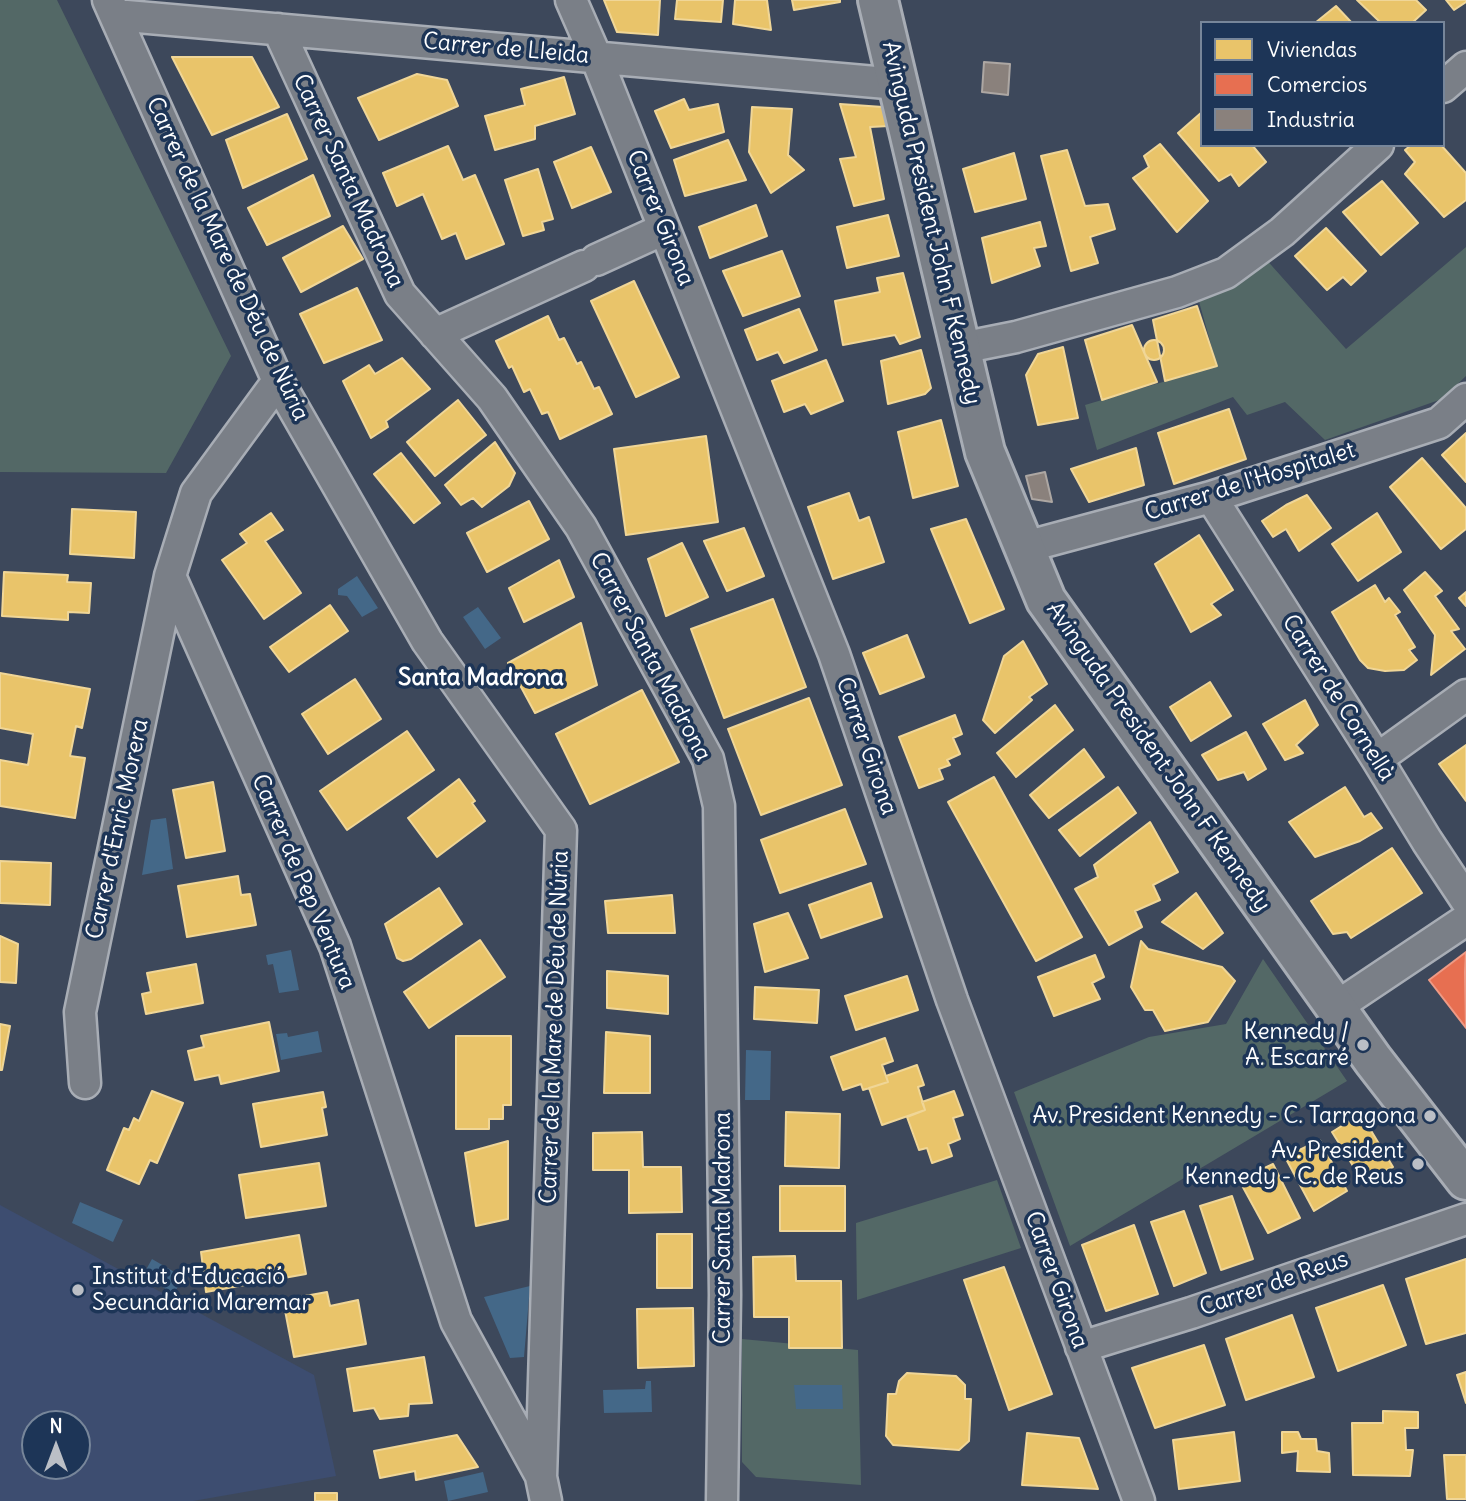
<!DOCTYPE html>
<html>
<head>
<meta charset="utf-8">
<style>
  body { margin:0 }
  #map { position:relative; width:1466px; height:1501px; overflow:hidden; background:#3d485b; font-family:Delius,sans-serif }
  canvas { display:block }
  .legend { position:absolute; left:1200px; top:21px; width:245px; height:126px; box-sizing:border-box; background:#1d3557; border:2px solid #77869a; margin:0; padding:9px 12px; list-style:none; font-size:21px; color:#fff }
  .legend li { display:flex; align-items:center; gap:14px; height:35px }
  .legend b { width:35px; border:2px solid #77869a }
  .north { position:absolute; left:21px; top:1410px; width:70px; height:70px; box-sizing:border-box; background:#1d3557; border:2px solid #77869a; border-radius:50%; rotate:0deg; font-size:19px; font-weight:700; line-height:28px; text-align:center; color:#fff }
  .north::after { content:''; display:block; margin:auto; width:24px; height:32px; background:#bbbfc6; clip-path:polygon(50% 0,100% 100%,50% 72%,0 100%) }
</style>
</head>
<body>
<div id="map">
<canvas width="1466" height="1501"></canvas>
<ul class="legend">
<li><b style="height:19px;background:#e9c46a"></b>Viviendas</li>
<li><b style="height:19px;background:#e76f51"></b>Comercios</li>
<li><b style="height:19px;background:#8a817c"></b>Industria</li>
</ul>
<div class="north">N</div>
</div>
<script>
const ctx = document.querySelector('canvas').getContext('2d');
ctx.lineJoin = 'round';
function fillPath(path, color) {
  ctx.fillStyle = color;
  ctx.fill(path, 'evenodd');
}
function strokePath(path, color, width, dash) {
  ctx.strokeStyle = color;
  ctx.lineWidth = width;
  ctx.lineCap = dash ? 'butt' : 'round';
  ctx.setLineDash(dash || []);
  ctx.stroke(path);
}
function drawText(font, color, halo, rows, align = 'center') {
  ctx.font = font + ' Delius,sans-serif';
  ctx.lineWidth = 7;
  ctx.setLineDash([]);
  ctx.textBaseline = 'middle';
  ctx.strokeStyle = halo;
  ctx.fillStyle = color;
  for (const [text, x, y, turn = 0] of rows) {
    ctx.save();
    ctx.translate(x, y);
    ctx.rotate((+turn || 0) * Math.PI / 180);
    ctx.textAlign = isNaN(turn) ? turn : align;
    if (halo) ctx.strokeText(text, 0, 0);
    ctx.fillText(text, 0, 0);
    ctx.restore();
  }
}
fillPath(new Path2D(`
  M0,1205l314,170 22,101 -143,25h-193zM35,1424h42v42h-42z`), '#3d4d70');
fillPath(new Path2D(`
  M0,0h57l174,356 -65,117 -166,-1z
  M1466,247v129l-24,23 -117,41 -40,-38 -38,13 -14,-18 -136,53 -12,-45 132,-39 -19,-68 66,-41 82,92z
  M1263,959l84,122 -277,165 -56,-154 135,-55 77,-13z
  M997,1180l24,68 -164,52 -1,-77z
  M742,1339l116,11 3,135 -105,-8 -14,-15z`), '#536866');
fillPath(new Path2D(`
  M357,576l21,32 -16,9 -15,-21 -9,-1v-6z
  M478,607l23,31 -16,11 -22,-32z
  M166,818l7,51 -31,6 9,-55z
  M291,950l8,40 -20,3 -6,-29 -5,1 -2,-10z
  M318,1031l4,21 -41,8 -5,-26 11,-1 1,4z
  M746,1050l25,1 -1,49h-25z
  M80,1202l43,18 -10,22 -41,-19z
  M152,1259l31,18 -9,17 -31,-19z
  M530,1286l-6,71 -14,1 -26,-61z
  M646,1381h5l1,31 -48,1 -1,-23 42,-1z
  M794,1385h48l1,24h-47z
  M483,1472l5,20 -40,9 -4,-20z`), '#446888');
const homes = new Path2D(`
  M604,0h56l-2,35 -41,-3z
  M677,0h46l-2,22 -46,-3z
  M735,0h32l4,30 -38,-6z
  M792,0h48v2l-46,8z
  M1357,0h59l10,10 -14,13h-31z
  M1446,0h20v2l-12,8z
  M1336,6l16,17h-37z
  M172,57h80l27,50 -67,28z
  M417,74l30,6 11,26 -79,34 -21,-42z
  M564,77l11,37 -40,12v13l-40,11 -10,-34 40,-11 -4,-16z
  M684,99l5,11 29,-6 6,28 -53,16 -16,-37z
  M840,104l43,3 6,19 -19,1 14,72 -30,7 -14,-47 16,-2z
  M752,107l40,2 -4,46 16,15 -33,23 -22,-41z
  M1202,112v33h50l14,17 -27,24 -8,-12 -12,7 -41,-48z
  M287,114l20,45 -64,29 -17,-48z
  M728,140l18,40 -61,16 -11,-36z
  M1160,144l48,57 -31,31 -44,-54 16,-11 -5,-11z
  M1411,145h30l25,28v27l-22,17 -39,-43 10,-12 -10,-12z
  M448,146l15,34 12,-5 29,69 -38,15 -10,-26 -14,6 -19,-45 -26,12 -14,-33z
  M591,147l20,45 -39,16 -18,-46z
  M1067,150l18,56 23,-2 7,25 -25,8 8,26 -27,8 -30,-115z
  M1014,153l12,46 -51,13 -12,-43z
  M538,169l15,50 -11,3 2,8 -21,6 -18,-56z
  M313,175l17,41 -63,29 -19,-37z
  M1382,181l36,42 -37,32 -38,-43z
  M756,205l11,31 -57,22 -11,-31z
  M888,215l11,41 -52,12 -10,-41z
  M1040,222l6,24 -12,2 6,18 -48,17 -10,-45z
  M343,226l20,33 -62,33 -18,-34z
  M1326,228l40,43 -15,14 -8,-8 -16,13 -32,-34z
  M782,251l18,45 -57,20 -20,-45z
  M903,273l17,64 -20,7 -5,-9 -52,10 -8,-44 45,-9 -3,-14z
  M634,281l45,96 -43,20 -45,-96z
  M357,288l25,52 -58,23 -24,-49z
  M1197,306l20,60 -52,15 -12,-61z
  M799,309l18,41 -33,13 -6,-11 -21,8 -12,-30z
  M548,316l11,24 5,-2 13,26 4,-2 13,27 5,-2 13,27 -52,25 -12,-27 -6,2 -12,-25 -6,3 -12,-26 -3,2 -13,-27z
  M1132,325l25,57 -55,18 -17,-60z
  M1144 350a10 10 0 1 1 20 0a10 10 0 1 1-20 0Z
  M1063,347l15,71 -40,7 -12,-50 12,-21z
  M921,350l10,38 -6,6 -37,10 -7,-43z
  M402,358l28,31 -44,32 2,6 -17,11 -28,-57 26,-16 6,9z
  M826,360l17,41 -32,13 -6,-10 -21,8 -12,-31z
  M458,400l28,35 -51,41 -28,-34z
  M1229,409l17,50 -72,25 -16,-51z
  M941,420l17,66 -45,12 -15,-66z
  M1466,433v49l-24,-27z
  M706,436l12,86 -92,13 -12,-86z
  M495,442l20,31 -6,13 -27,21 -9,-9 -12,7 -16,-20z
  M1136,448l8,37 -55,17 -18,-33z
  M401,453l39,50 -26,20 -40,-49z
  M1422,458l44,50v21l-25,20 -51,-62z
  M849,493l10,28 10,-4 15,45 -51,17 -25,-72z
  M1307,495l24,33 -32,23 -13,-22 -13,8 -11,-16 24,-16z
  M529,501l20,38 -62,33 -20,-39z
  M72,509l64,3 -2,46 -64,-4z
  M271,513l12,17 -18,11 36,52 -37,26 -42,-59 25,-17 -7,-9z
  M1377,513l24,39 -43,29 -26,-37z
  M966,519l38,90 -34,14 -39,-94z
  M744,528l20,48 -37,15 -23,-50z
  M1199,535l34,55 -22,14 10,11 -30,17 -36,-68z
  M682,543l26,54 -42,19 -18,-57z
  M559,560l15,37 -50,25 -15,-34z
  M4,572l64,3 -1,7 24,1 -2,30 -21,-1v8l-66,-4z
  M1425,572l17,19 -7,5 24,33 -8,2 14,18 -34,26 4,-40 -31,-45z
  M1375,585l10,17 4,-4 11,14 -5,3 20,32 -6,3 8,10 -13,10 -19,1 -17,-3 -8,-8 -28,-48z
  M1466,592v14l-7,-8z
  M773,599l33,88 -82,31 -33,-89z
  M330,605l18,26 -59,41 -19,-25z
  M581,623l16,62 -62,28 -27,-50z
  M907,635l17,42 -44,17 -17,-41z
  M1023,641l24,43 -18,13 3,3 -37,33 -12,-13 21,-64z
  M0,673l90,16 -8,39 -6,-2 -6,30 15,2 -10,60 -75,-12v-46l28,5 5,-31 -33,-6z
  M355,679l26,40 -53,35 -26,-40z
  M1210,682l21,34 -40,25 -21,-34z
  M642,690l37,72 -89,42 -34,-70z
  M809,698l33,87 -81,30 -33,-86z
  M1305,700l13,25 -22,20 7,8 -18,7 -22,-36z
  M1055,705l18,25 -57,47 -19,-24z
  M955,715l7,19 -9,4 7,16 -13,6 3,5 -11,4 4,10 -24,9 -20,-51z
  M407,731l27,39 -87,60 -27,-39z
  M1246,732l20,37 -18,11 -4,-8 -26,8 -16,-25z
  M1466,745v56l-27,-37z
  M1084,749l20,28 -55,41 -19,-23z
  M994,777l88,160 -46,24 -88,-159z
  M459,779l16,22 -3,2 13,18 -48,36 -29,-39z
  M213,782l12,69 -39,7 -13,-68z
  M1118,787l18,26 -56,43 -21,-26z
  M1345,787l19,30 7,-4 11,15 -22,13 -45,16 -26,-35z
  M845,809l21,55 -86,29 -19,-53z
  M1150,822l28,50 -25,13 7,15 -25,11 7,16 -33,18 -34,-56 23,-12 -4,-12z
  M1392,848l30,45 -71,45 -4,-6 -14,2 -22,-33z
  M0,861l51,2 -1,42 -50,-2z
  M238,876l3,19 9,-1 6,31 -69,12 -9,-51z
  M871,883l11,34 -61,21 -12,-33z
  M439,888l23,36 -51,35 -8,2 -6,-3 -12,-34z
  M1196,893l27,40 -20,16 -41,-27z
  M672,895l3,38h-67l-3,-32z
  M788,913l20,45 -43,14 -11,-48z
  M0,936l18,8 -2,39 -16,-1z
  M480,940l25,37 -76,51 -25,-36z
  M1141,941l7,8 74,18 13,14 -27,41 -43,9 -12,-21h-8l-14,-23z
  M1095,955l9,22 -12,6 8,16 -46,17 -16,-39z
  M196,964l7,39 -57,11 -4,-20 9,-2 -4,-19z
  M607,971l61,5v38l-61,-6z
  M907,976l11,34 -62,20 -11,-34z
  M755,987l64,3 -2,33 -63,-4z
  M269,1022l10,49 -58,13 -2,-9 -24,5 -7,-29 16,-4 -3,-11z
  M0,1024l10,2 -8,44h-2z
  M606,1032l44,4v57h-46z
  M456,1036h55v69h-8v14h-14v10h-33z
  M885,1038l8,23 -11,4 6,17 -25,8 -2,-6 -18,6 -12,-33z
  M917,1065l7,20 -6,2 7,23 -43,15 -13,-37 19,-6 -2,-6z
  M152,1091l31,12 -26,60 -7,-3 -11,24 -32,-14 17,-42 5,2 5,-12 5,3z
  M954,1091l9,24 -10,3 7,21 -12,5 4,12 -20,7 -5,-15 -8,2 -12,-33 18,-7 -3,-8z
  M323,1092l3,15 -4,1 5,27 -66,12 -8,-43z
  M786,1112l54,2 -1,54 -54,-2z
  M1361,1114l32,53 -30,15 -31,-50z
  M642,1132l1,35h38l1,45 -53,1v-43h-36v-37z
  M1320,1140l27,51 -33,20 -29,-54z
  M508,1141v78l-32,7 -11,-73z
  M319,1163l7,43 -80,12 -7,-43z
  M1273,1164l27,54 -32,15 -29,-53z
  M780,1186h65v45h-65z
  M1232,1196l21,63 -32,11 -21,-64z
  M1184,1211l22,62 -32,13 -23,-64z
  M1134,1225l24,69 -52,17 -24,-66z
  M657,1234h35v54h-35z
  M299,1235l7,39 -100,18 -5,-40z
  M795,1256l1,25h45l1,67h-53v-31h-35l-1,-60z
  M1466,1259v74l-40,11 -20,-65z
  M1004,1267l48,127 -43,16 -45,-130z
  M1383,1285l23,60 -68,26 -22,-63z
  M327,1292l3,14 28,-6 8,44 -72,13 -11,-57z
  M693,1308l1,58 -56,2 -1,-59z
  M1292,1315l22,62 -68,23 -20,-61z
  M1204,1345l21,60 -70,23 -23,-60z
  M424,1357l8,46 -23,1 -1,12 -28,3 -6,-11 -20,3 -7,-42z
  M1466,1372v31l-9,-28z
  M907,1373l49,3 9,9v14h6l-2,42 -10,9 -66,-5 -7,-9 2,-42h8l3,-13z
  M1383,1411l35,1v16h-13l1,22h7l-3,26 -57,-1 -1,-52h31z
  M1234,1432l6,49 -61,8 -6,-49z
  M1282,1432h16l3,7h15l1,12 12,2 1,19 -33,-1 1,-20 -16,2z
  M1027,1433l52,5 19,51 -76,-4z
  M457,1435l21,32 -62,13 -1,-9 -35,7 -6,-27z
  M1444,1455h22v44h-19z
  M315,1493h22v8h-22z`);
fillPath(homes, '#e9c46a');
strokePath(homes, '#f0d697', 2);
const shops = new Path2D(`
  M1466,952l-1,20 1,56 -37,-48z`);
fillPath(shops, '#e76f51');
strokePath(shops, '#ee9a85', 2);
const industry = new Path2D(`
  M984,62l26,2 -2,31 -26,-3z
  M1045,472l7,30 -20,-3 -6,-23z`);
fillPath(industry, '#8a817c');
strokePath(industry, '#ada7a3', 2);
const street = new Path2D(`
  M108,0l170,381 149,260 134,189 -20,647 5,24
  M571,0l25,57 238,597 118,346 187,501
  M115,15l783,69
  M278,29l122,265 92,104 89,129 127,232 11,47 6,489 -3,206
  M1443,87l23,-20
  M596,260l68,-31
  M435,334l149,-68
  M961,348l55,-11 161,-45 49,-19 56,-41 96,-87
  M1211,497l166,262 50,82 39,59
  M1025,547l186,-50 228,-74 27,-24
  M170,576l165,370 121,375 85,155
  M1377,759l89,-64
  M1336,1007l130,-87
  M85,1083l-5,-71 90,-436 26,-83 82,-112
  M1081,1347l110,-34 275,-94`);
const secondary = new Path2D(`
  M878,0l107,452 61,148 327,460 93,120`);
strokePath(street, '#a8adb5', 35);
strokePath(secondary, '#a8adb5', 44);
strokePath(street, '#7a7f87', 30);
strokePath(secondary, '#7a7f87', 38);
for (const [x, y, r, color] of [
  [1363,1045,7,"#bbbfc6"],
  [1430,1116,7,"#bbbfc6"],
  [1418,1164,7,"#bbbfc6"],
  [78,1290,7,"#bbbfc6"]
]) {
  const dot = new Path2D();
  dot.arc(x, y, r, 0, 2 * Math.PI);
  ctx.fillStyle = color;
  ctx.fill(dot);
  strokePath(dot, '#1d3557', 2.5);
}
drawText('23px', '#fff', '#1d3557', [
  ["Carrer de Lleida",506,49,5],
  ["Carrer Santa Madrona",348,181,65],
  ["Carrer Girona",660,218,68],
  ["Avinguda President John F Kennedy",931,223,77],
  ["Carrer de la Mare de Déu de Núria",227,259,65],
  ["Carrer de l'Hospitalet",1250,482,-17],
  ["Carrer Santa Madrona",650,657,62],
  ["Carrer de Cornellà",1338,698,58],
  ["Carrer Girona",866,746,71],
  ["Avinguda President John F Kennedy",1158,757,55],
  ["Carrer d'Enric Morera",118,829,-78],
  ["Carrer de Pep Ventura",303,882,67],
  ["Carrer de la Mare de Déu de Núria",555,1027,-88],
  ["Carrer Santa Madrona",723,1228,-90],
  ["Carrer Girona",1056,1280,70],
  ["Carrer de Reus",1274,1284,-19]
]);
drawText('23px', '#fff', '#1d3557', [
  ["Kennedy /",1349,1032],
  ["A. Escarré",1349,1058],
  ["Av. President Kennedy - C. Tarragona",1416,1116],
  ["Av. President",1404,1151],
  ["Kennedy - C. de Reus",1404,1177],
  ["Institut d'Educació",92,1277,"left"],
  ["Secundària Maremar",92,1303,"left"]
], 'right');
drawText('bold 24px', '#fff', '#1d3557', [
  ["Santa Madrona",481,678]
]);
</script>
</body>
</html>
